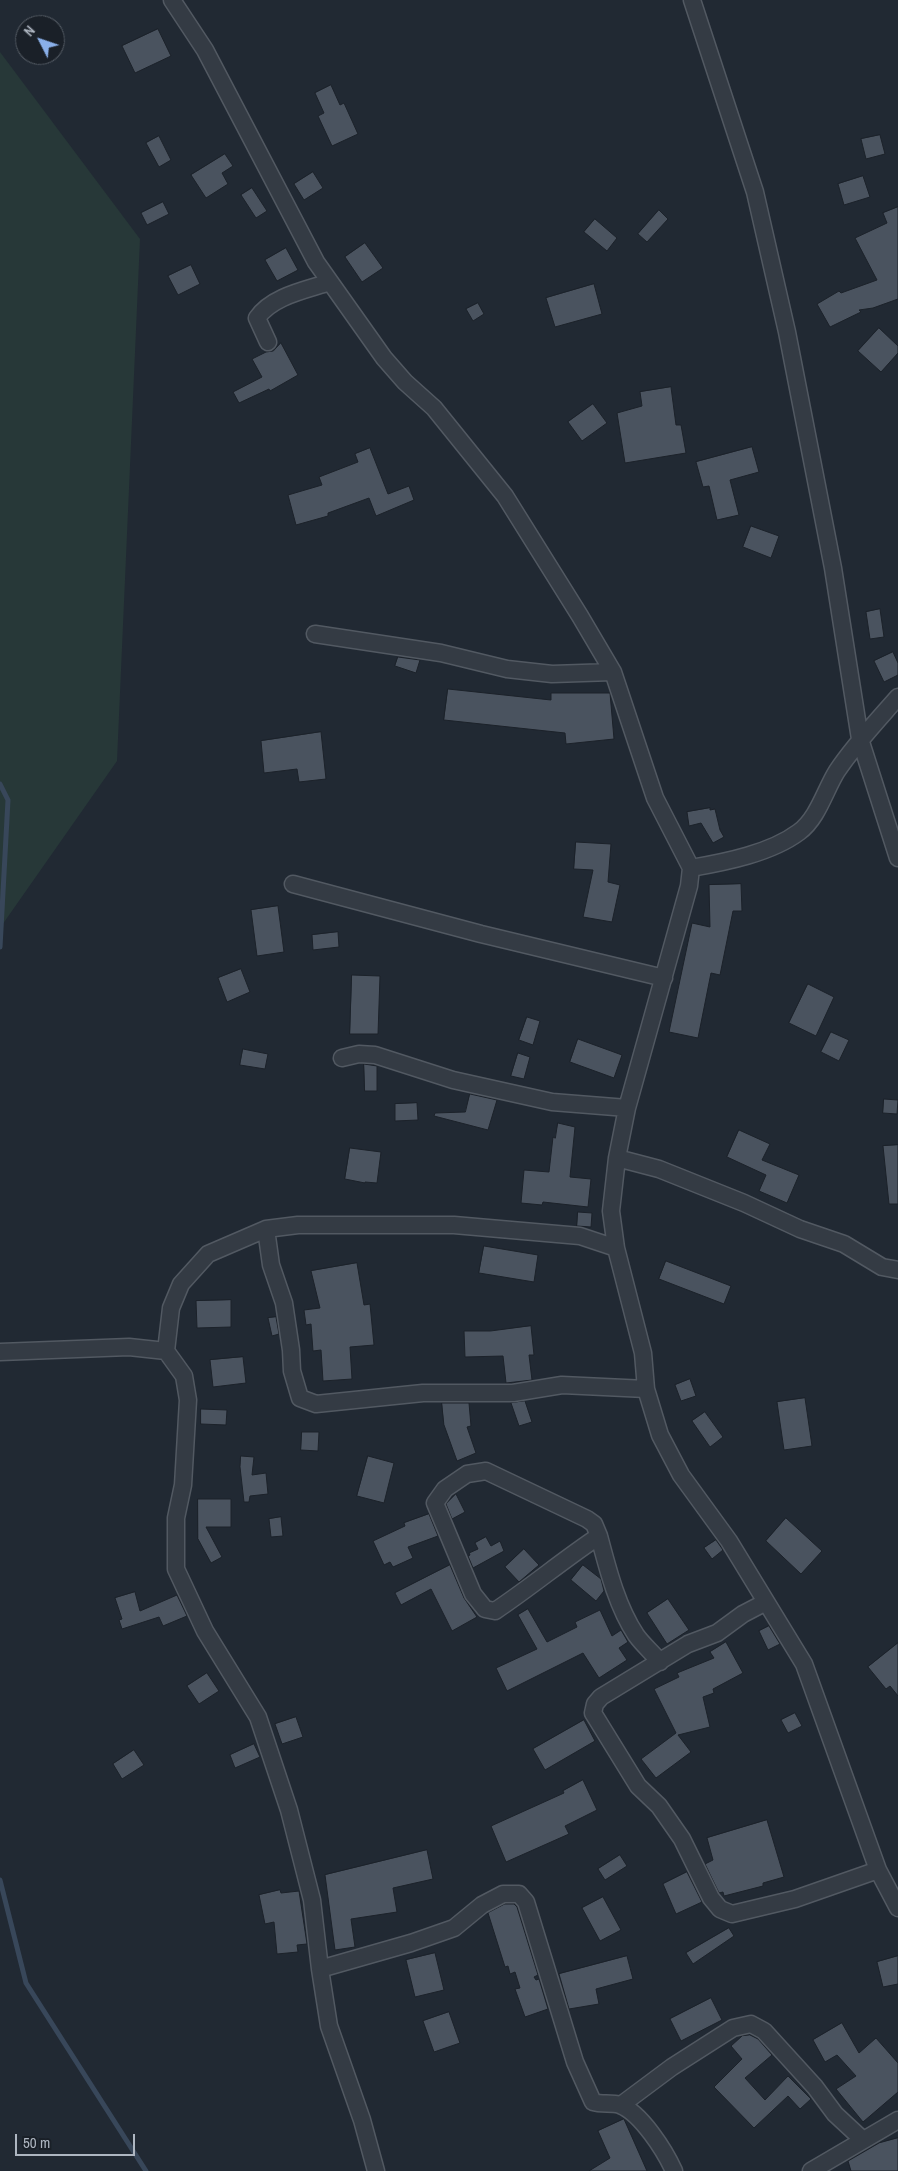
<!DOCTYPE html>
<html>
<head>
<meta charset="utf-8">
<style>
  body { margin:0 }
  #map { position:relative; width:898px; height:2171px; overflow:hidden; background:#212933; font-family:"Archivo Narrow",sans-serif }
  canvas { display:block }
  .north { position:absolute; left:15px; top:15px; width:50px; height:50px; box-sizing:border-box; background:#1a2028; border:1px solid #555c65; border-radius:50%; rotate:311deg; font-size:14px; font-weight:700; line-height:20px; text-align:center; color:#aeb6c1 }
  .north::after { content:''; display:block; margin:auto; width:18px; height:22px; background:#8ab0ea; clip-path:polygon(50% 0,100% 100%,50% 72%,0 100%) }
  .scale { position:absolute; left:15px; top:2134px; width:120px; height:22px; box-sizing:border-box; border:2px solid #aeb6c1; border-top:0; padding-left:6px; font-size:15px; line-height:18px; white-space:nowrap; color:#aeb6c1; -webkit-text-stroke:4px #1a2028; paint-order:stroke }
</style>
</head>
<body>
<div id="map">
<canvas width="898" height="2171"></canvas>
<div class="north">N</div>
<div class="scale">50 m</div>
</div>
<script>
const ctx = document.querySelector('canvas').getContext('2d');
ctx.lineJoin = 'round';
function fillPath(path, color) {
  ctx.fillStyle = color;
  ctx.fill(path, 'evenodd');
}
function strokePath(path, color, width, dash) {
  ctx.strokeStyle = color;
  ctx.lineWidth = width;
  ctx.lineCap = dash ? 'butt' : 'round';
  ctx.setLineDash(dash || []);
  ctx.stroke(path);
}
fillPath(new Path2D(`
  M0,52l140,187 -23,522 -117,167z`), '#273838');
strokePath(new Path2D(`
  M0,784l8,16 -8,147
  M0,1880l26,103 120,188`), '#38475a', 5);
const building = new Path2D(`
  M158,29l13,27 -36,17 -13,-27z
  M331,85l9,20 4,-2 14,31 -26,12 -14,-30 6,-3 -9,-20z
  M880,135l5,19 -19,5 -5,-20z
  M159,136l12,24 -12,7 -13,-24z
  M225,154l8,12 -11,7 6,11 -22,14 -15,-23z
  M313,172l10,16 -19,12 -10,-16z
  M863,176l7,21 -26,8 -6,-21z
  M252,188l15,23 -11,7 -15,-23z
  M163,202l6,12 -22,11 -6,-12z
  M898,207v92l-25,9 -14,2 2,2 -31,15 -13,-23 22,-13 2,2 36,-13 -22,-42 32,-15 -4,-10z
  M659,210l9,9 -21,23 -9,-8z
  M595,219l22,19 -10,13 -23,-19z
  M365,243l18,25 -21,14 -17,-25z
  M286,248l12,22 -21,11 -12,-21z
  M191,265l9,19 -22,11 -10,-19z
  M594,284l8,30 -47,13 -9,-29z
  M478,303l6,11 -11,7 -7,-12z
  M879,328l19,18v7l-17,19 -23,-21z
  M281,343l17,32 -28,16 -1,-2 -30,14 -6,-11 29,-15 -10,-18 14,-7 7,-1z
  M671,387l5,38h5l5,28 -61,10 -8,-50 25,-7 -2,-14z
  M593,404l14,19 -25,18 -14,-19z
  M752,447l7,25 -29,8 9,35 -22,5 -8,-34 -6,1 -7,-25z
  M370,448l18,46 21,-8 5,14 -38,16 -7,-18 -41,15v3l-32,9 -8,-30 34,-10 -3,-8 39,-15 -3,-8z
  M751,526l28,10 -8,22 -28,-11z
  M880,609l4,28 -14,2 -4,-27z
  M893,652l5,11v12l-14,7 -10,-21z
  M398,657l22,3 -4,13 -21,-7z
  M448,689l103,11v-7h59l4,46 -48,5 -1,-11 -121,-13z
  M321,732l5,47 -27,3 -2,-13 -33,4 -3,-32z
  M710,808v2l5,-1 5,21 4,7 -11,6 -12,-20 -12,3 -2,-14z
  M576,842l35,2 -3,38 12,3 -8,37 -29,-5 10,-47 -19,-1z
  M741,884l1,27h-9l-13,64 -9,-2 -13,65 -29,-6 23,-109 18,4 -1,-42z
  M278,906l6,46 -27,4 -6,-46z
  M338,932l1,15 -26,3 -1,-15z
  M241,969l9,23 -23,10 -9,-24z
  M352,975l28,1 -2,58h-28z
  M808,984l26,13 -18,39 -27,-13z
  M527,1017l13,4 -7,24 -14,-5z
  M831,1032l18,8 -10,21 -18,-9z
  M578,1039l44,16 -8,23 -44,-16z
  M243,1049l25,5 -3,15 -25,-4z
  M518,1053l12,4 -6,22 -13,-3z
  M364,1064l13,2v25h-12z
  M470,1094l27,6 -9,30 -54,-14 1,-3 30,-1z
  M884,1099l14,1 -1,14 -14,-1z
  M417,1103l1,17 -23,1v-17z
  M558,1123l17,4 -5,50 21,2 -3,28 -45,-5 -1,3 -21,-2 3,-33 25,2 4,-35 2,1z
  M739,1130l31,14 -8,16 37,15 -12,28 -28,-12 7,-16 -39,-18z
  M898,1145v59h-9l-6,-58z
  M350,1148l31,4 -4,31 -12,-1v1l-20,-4z
  M578,1212l14,1 -1,14 -14,-1z
  M484,1246l54,9 -4,27 -55,-9z
  M666,1261l65,25 -7,18 -65,-25z
  M357,1263l7,42 6,-1 4,41 -24,2 2,32 -29,2 -2,-31 -8,1 -2,-27 -5,1 -2,-15 16,-2 -9,-37z
  M231,1300v27l-34,1 -1,-27z
  M276,1317l3,17 -7,2 -4,-18z
  M531,1326l3,29h-5l3,25 -26,3 -3,-27 -38,1 -1,-26h26z
  M243,1357l3,26 -33,4 -3,-27z
  M690,1379l6,17 -15,5 -6,-16z
  M805,1398l7,48 -28,4 -7,-48z
  M525,1401l7,21 -13,4 -8,-23z
  M442,1403h27l2,23 -4,1 9,26 -19,8 -13,-36z
  M201,1409l26,1 -1,15 -25,-1z
  M705,1412l18,25 -13,10 -18,-26z
  M302,1432h17l-1,19 -17,-1z
  M241,1456l13,1 -2,18 14,-2 2,21 -18,2 -1,6h-5l-4,-35z
  M368,1456l26,7 -10,40 -27,-7z
  M456,1494l9,18 -13,7 -6,-15z
  M198,1499h33v28h-25l16,30 -11,6 -13,-24z
  M429,1514l9,22 -30,11 5,11 -20,9 -3,-5 -6,3 -11,-24 32,-15 -1,-3z
  M281,1517l2,19 -12,1 -2,-18z
  M786,1518l36,33 -21,23 -35,-33z
  M486,1537l5,9 9,-5 4,10 -31,17 -5,-12 2,-1 -1,-2 9,-4 -3,-6z
  M716,1540l7,10 -11,9 -8,-11z
  M524,1549l15,16 -20,17 -14,-15z
  M450,1565l14,33 13,19 -25,14 -21,-42 -30,16 -6,-12z
  M583,1565l18,14 3,12 -8,10 -25,-21z
  M135,1592l5,19 37,-16 10,21 -24,10 -4,-9 -37,12 -3,-9 3,-1 -7,-21z
  M668,1599l21,31 -22,14 -20,-31z
  M528,1609l19,33 30,-15 -2,-5 25,-12 12,26 9,-6 7,12 -9,6 8,12 -28,18 -16,-25 -76,38 -11,-23 41,-19 -19,-34z
  M769,1626l11,18 -12,6 -9,-19z
  M726,1642l17,31 -30,16 1,4 -11,4 7,30 -32,8 13,17 -35,26 -15,-19 35,-26 -22,-44 25,-12 -2,-4 37,-15 -4,-6z
  M898,1643v53l-8,-10 -4,3 -18,-22z
  M207,1673l12,18 -20,13 -12,-18z
  M795,1713l7,13 -14,7 -7,-13z
  M296,1717l7,20 -21,7 -7,-20z
  M584,1720l11,21 -50,29 -12,-21z
  M254,1744l6,13 -25,11 -5,-13z
  M134,1750l10,15 -22,14 -9,-15z
  M583,1780l14,30 -32,16 4,8 -63,28 -15,-36 73,-33 -1,-2z
  M767,1820l17,57 -21,6v3l-39,10 -1,-4 -4,1 -14,-29 8,-4 -6,-22z
  M427,1850l6,29 -40,9 4,24 -46,7 4,28 -20,3 -10,-75z
  M620,1855l7,11 -22,14 -7,-11z
  M687,1872l15,30 -26,12 -13,-30z
  M280,1890l1,3 18,-2 8,53 -10,1 1,7 -21,2 -3,-32 -9,2 -6,-29z
  M603,1897l18,33 -21,11 -18,-33z
  M505,1904h9l3,3 21,68 -4,2 2,3 3,-1 9,30 -23,8 -10,-28 5,-1 -5,-16 -5,2 -2,-8 -3,1 -17,-54z
  M729,1928l5,8 -41,28 -7,-11z
  M435,1953l9,37 -29,7 -9,-37z
  M627,1956l6,23 -37,10 3,15 -30,5 -10,-35z
  M898,1956v28l-15,3 -6,-25z
  M711,1998l11,22 -41,21 -11,-22z
  M449,2012l11,31 -26,9 -11,-31z
  M842,2023l17,30 17,-15 22,25v29l-35,30 -27,-33 20,-13 -19,-21 -12,7 -12,-22z
  M750,2035l8,4 14,16 -27,23 20,22 23,-24 23,23 -11,10 -12,-13 -34,32 -40,-41 28,-28 -11,-13 11,-10z
  M624,2119l23,52h-58l21,-13 -12,-27z
  M898,2138v33h-47l-3,-10 31,-18z`);
fillPath(building, '#4a535f');
strokePath(building, '#1c222a', 1);
const minor = new Path2D(`
  M172,0l33,50 111,212 68,96 21,24 29,26 71,88 75,120 33,56 42,126 36,70 -2,18 -62,222 -10,50 -6,53 5,37 27,105 3,36 14,46 21,40 48,66 75,123 74,206 20,38
  M692,0l63,192 32,140 46,236 27,171 38,119
  M268,342l-11,-24c15,-22 49,-28 73,-36
  M315,634l126,19 66,16 45,5 61,-2
  M691,868c35,-6 80,-15 108,-36 19,-14 26,-42 38,-61 18,-27 40,-50 61,-74
  M293,884l188,50 183,44
  M342,1058l17,-4 16,1 78,25 99,22 75,6
  M617,1158l42,11 85,34 56,26 44,15 38,23 16,3
  M266,1229l5,36 13,38 7,47 1,21 8,27 16,6 107,-11h90l49,-8 84,4
  M166,1351l18,25 4,24 -5,85 -7,33v51l29,62 53,86 31,93 23,90 8,69 9,57 33,94 14,51
  M0,1352l129,-5 37,4 5,-43 10,-24 27,-30 58,-25 32,-4h156l126,11 36,12
  M599,1536l-5,-12 -7,-5 -101,-48 -19,3 -22,15 -10,14 38,91 12,15 10,2c36,-24 68,-51 104,-75 9,34 18,70 37,99 7,10 17,18 24,27
  M766,1602l-23,12 -26,19 -29,11 -87,53 -6,7 -2,9 45,73 21,20 23,33 29,59 9,11 12,5 63,-15 83,-29
  M320,1969l91,-26 43,-15 28,-23 21,-11h16l7,8 49,160 18,40c9,3 18,0 27,3 21,8 45,46 54,66
  M621,2105l51,-38 61,-39 18,-4 13,7 51,56 20,27 28,26
  M811,2171l87,-51`);
strokePath(minor, '#525962', 19);
strokePath(minor, '#343b44', 16);
</script>
</body>
</html>
